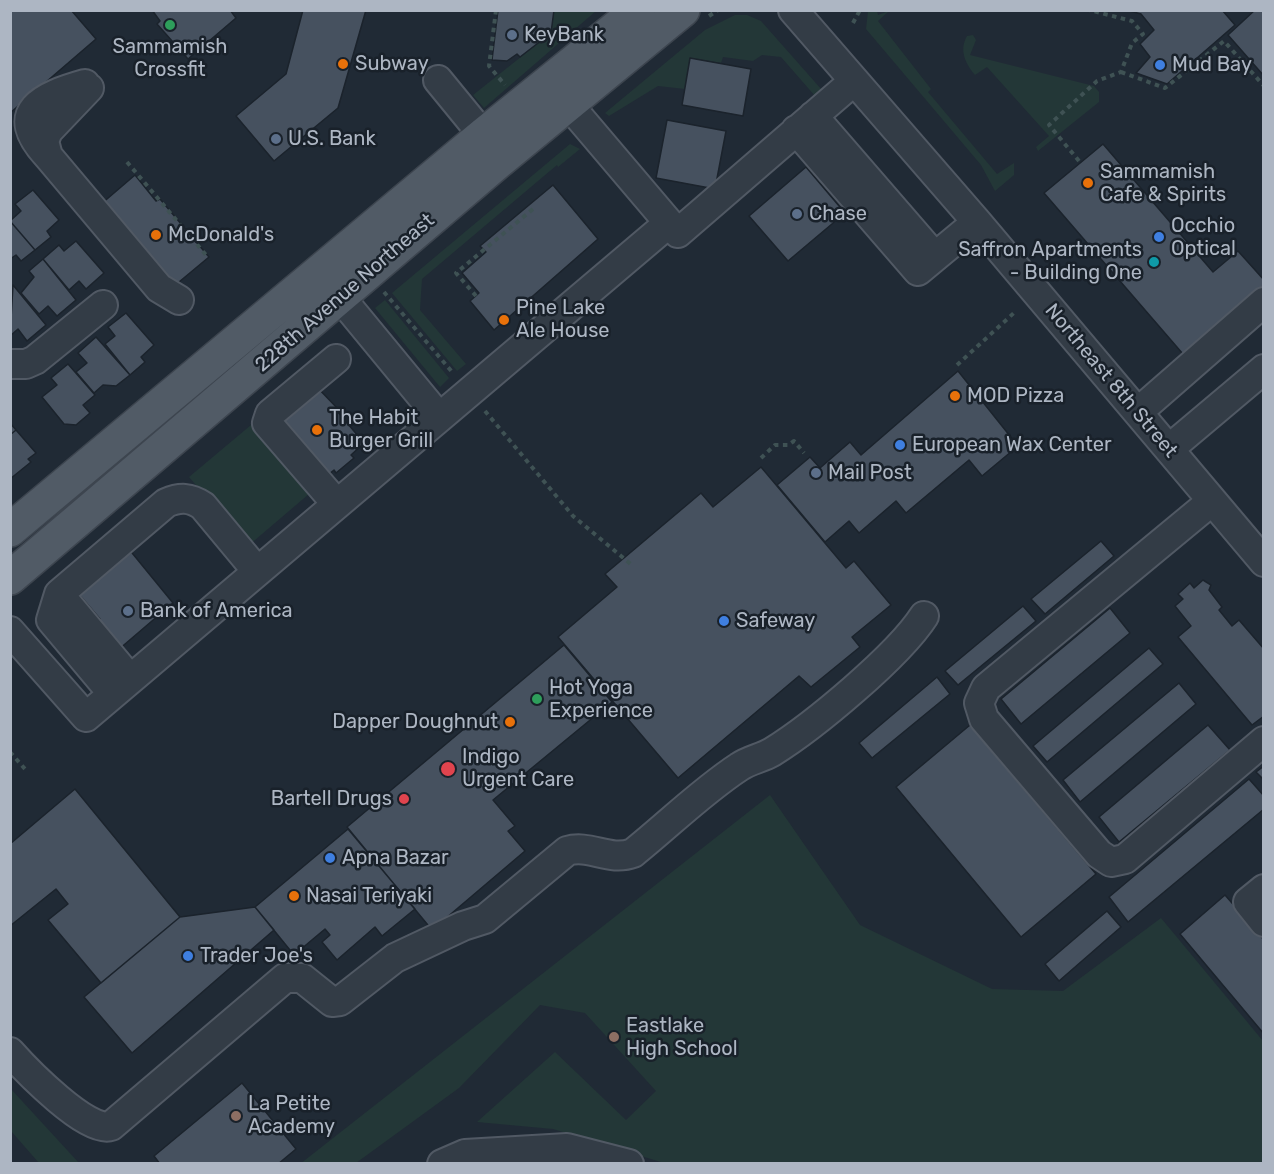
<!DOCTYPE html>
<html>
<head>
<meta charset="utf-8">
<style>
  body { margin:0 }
  #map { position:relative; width:1274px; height:1174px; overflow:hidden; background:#202a35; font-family:Rubik,sans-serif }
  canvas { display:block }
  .frame { position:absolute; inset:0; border:12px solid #adb6c3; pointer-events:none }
</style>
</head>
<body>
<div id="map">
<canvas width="1274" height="1174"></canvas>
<div class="frame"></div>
</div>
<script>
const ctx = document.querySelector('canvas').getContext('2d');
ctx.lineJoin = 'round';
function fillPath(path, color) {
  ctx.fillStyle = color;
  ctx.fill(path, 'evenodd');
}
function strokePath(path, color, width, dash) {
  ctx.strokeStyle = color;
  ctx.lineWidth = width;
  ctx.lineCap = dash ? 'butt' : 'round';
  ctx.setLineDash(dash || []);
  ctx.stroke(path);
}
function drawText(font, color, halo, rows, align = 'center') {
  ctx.font = font + ' Rubik,sans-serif';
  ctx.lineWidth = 5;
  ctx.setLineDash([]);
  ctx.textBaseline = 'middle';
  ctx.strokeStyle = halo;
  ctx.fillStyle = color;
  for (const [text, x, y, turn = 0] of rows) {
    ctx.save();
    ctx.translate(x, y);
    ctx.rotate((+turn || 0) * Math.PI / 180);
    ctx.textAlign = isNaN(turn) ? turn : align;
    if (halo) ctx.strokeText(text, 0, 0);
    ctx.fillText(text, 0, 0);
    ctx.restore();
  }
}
fillPath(new Path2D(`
  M554,11h42l-112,97 -11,-13 78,-62z
  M868,11h9l1,4 11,-4 -11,10 53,68 -3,3 69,82 17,-11v12l-19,16 -14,-26 -115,-136z
  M735,15h12l14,6 61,69 -7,6 -34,-39 -19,-2 -9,6 -30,-4 -2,6 -31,-5 -5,31 -27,-3 -49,30 -4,-3 100,-83z
  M973,35l3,5 -6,15 124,31 5,6v10l-61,49 -2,-4 13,-11 -62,-69 -12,8c-10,-12 -16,-25 -8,-39z
  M570,144l10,5 -22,18 -1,-2 -135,114 -2,31 46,54 -9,7 -65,-78z
  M385,300l64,78 -9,9 -65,-79z
  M257,420l59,68 -68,58 -59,-69z
  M770,795l90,130 132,64 71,2 98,-73 102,123v122h-599l-111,-34 -76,-7 78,-70 71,68 30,-29 -71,-78 -45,-8 -81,83 -103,75 -56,1z
  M10,1089h1l68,74h-40l-28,-32z`), '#233737');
const building = new Path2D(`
  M10,10h61l25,29 -86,74z
  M152,10h78l6,8 -48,41 -31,-35 3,-3z
  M303,10h63l-28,98 -64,53 -38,-45 50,-42z
  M498,10h56l-3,23 -31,24 -3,-3 -10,7 -15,-1z
  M1126,10h96l13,15 -68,59 -31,-11 14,-16 -10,-13 14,-14 -13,-16z
  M1255,10h9v66l-36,-41z
  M690,58l61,11 -8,47 -61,-11z
  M667,120l59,11 -11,58 -59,-11z
  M1103,144l110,128 25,-21 26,29v17l-75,64 -145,-168z
  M806,167l39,46 -57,48 -39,-45z
  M135,175l21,26 4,-2 49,58 -36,30 -73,-82z
  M553,185l45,54 -104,91 -24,-29 9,-8 -17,-20 24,-21 -6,-6z
  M33,190l26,30 -12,11 4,6 -16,13 -25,-29 11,-10 -6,-7z
  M10,221l25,29 -14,11 -5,-6 -6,4z
  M76,241l28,32 -18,16 -7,-8 -10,9 -26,-31 16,-14 5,6z
  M43,259l33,41 -19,16 -9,-10 -9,8 -18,-21 13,-16 -5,-6z
  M13,285l33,40 -19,16 -9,-12 -8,7z
  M126,313l28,32 -13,12 4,5 -15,13 -25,-31 10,-8 -7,-9z
  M96,337l34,38 -14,11 -13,-1 -9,8 -18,-21 11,-9 -9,-10z
  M68,364l27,31 -12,10 7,8 -14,12 -12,-1 -22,-27 15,-12 -6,-7z
  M958,371l60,75 -36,30 -13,-16 -63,53 -10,-12 -37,32 -10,-12 -24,21 -48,-57 33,-28 10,11 30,-26 11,13z
  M314,384l25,26 -2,1 27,32 -13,12 3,3 -18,15 -2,-3 -11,9 -52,-59z
  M10,423l6,7 -6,5z
  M16,430l20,23 -8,6 3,3 -21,17v-44z
  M761,467l85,101 8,-7 37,44 -39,32 8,10 -49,40 -12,-11 -121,102 -120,-141 59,-50 -12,-13 96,-81 12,14z
  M1101,541l13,15 -69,58 -14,-15z
  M128,548l45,55 -76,65 -22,-27 25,-22 -23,-27z
  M1203,580l8,5 -2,5 13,17 -3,3 13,16 7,-6 25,29v67l-12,9 -74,-88 13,-11 -16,-20 8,-7 -5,-5 12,-11 4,5z
  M1023,606l13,15 -78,64 -13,-14z
  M1110,608l20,25 -109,91 -20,-25z
  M564,645l48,57 -119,98 22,26 -7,5 17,20 -93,79 -85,-103z
  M1149,648l14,16 -116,98 -14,-16z
  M937,677l13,17 -78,64 -13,-15z
  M1179,683l17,21 -116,98 -17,-22z
  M970,725l126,149 -75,63 -125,-150z
  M1208,725l22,25 -111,92 -20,-25z
  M1264,766v14l-8,-8z
  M1249,779l15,17v13l-136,113 -19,-25z
  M75,789l105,128 -79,66 -53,-63 20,-16 -12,-15 -46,37v-82z
  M348,829l67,80 -33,27 -7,-9 -38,33 -15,-18 8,-7 -5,-6 -31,26 -39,-48z
  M1225,895l39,45v94l-84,-100z
  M255,907l19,23 -142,123 -48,-56 96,-80z
  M1107,911l14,16 -62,54 -14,-17z
  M242,1083l54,66 -18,15h-118l-6,-8z`);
fillPath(building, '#46515f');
strokePath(building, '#1b232c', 1.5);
const minor = new Path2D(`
  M793,10l184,212 287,340
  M438,80l45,55
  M89,88l-41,43 -4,10 4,15 111,132 20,12
  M813,116l122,141
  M796,130l122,141 59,-49
  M48,156c-42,-45 -5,-60 37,-72
  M678,233l176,-152
  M340,297l98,119
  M336,359l-66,55 -3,9 69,80
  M10,364h16l9,-4 68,-55
  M1138,412l126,-110
  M1169,449l95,-80
  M1212,501l-226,187 -7,15 5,16 115,135 12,8 14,-3 139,-118
  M59,594l71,85
  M10,631l76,86 583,-494 -101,-119
  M113,694l-62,-74 8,-26 107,-91c14,-6 24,-6 37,3l54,65
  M1264,889l-16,13 16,20
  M10,1052c16,18 78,82 101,74l174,-148h17l30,24 8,-1 55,-43 68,-32 22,-7 82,-68c23,-7 42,11 66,2 35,-28 68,-61 106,-86 10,-7 23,-9 33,-15 42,-26 126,-96 152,-136
  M442,1164l23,-10 102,-6 62,16`);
const major = new Path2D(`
  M10,530l473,-395 155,-125
  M10,578l487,-415 186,-153`);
strokePath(minor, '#515964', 32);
strokePath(major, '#3d454f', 36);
strokePath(new Path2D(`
  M496,10l-7,56 16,19
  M709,16l9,-6
  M853,23l7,-13
  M1121,72l44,16 59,-47 40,45
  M1079,161l-30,-36 48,-44 24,-9 11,-29 11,-9 -11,-13 -43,-11
  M127,162l79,93
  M384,292l69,81
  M476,296l-20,-23 77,-64
  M957,365l59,-54
  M485,411l88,105 60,50
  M761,458l14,-13h13l6,-4 10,12
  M10,752l15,17`), '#3f5254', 4, [4.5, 4.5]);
strokePath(minor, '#333c46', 28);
strokePath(major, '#515b66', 33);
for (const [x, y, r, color] of [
  [170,25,6,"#2e9e5b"],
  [512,35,6,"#5c6f8a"],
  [343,64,6,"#e8710a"],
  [1160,65,6,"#3f7fe0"],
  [276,139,6,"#5c6f8a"],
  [1088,183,6,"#e8710a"],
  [797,214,6,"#5c6f8a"],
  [156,235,6,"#e8710a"],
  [1159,237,6,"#3f7fe0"],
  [1154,262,6,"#0f9aa8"],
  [504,320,6,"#e8710a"],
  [955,396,6,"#e8710a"],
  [317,430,6,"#e8710a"],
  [900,445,6,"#3f7fe0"],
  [816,473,6,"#5c6f8a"],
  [128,611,6,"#5c6f8a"],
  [724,621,6,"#3f7fe0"],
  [537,699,6,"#2e9e5b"],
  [510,722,6,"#e8710a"],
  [448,769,8,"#e0444e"],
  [404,799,6,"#e0444e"],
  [330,858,6,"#3f7fe0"],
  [294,896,6,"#e8710a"],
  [188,956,6,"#3f7fe0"],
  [614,1037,6,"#8d6e63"],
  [236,1116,6,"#8d6e63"]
]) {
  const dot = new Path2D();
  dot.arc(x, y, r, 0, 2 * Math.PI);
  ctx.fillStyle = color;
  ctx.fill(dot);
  strokePath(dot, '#19212a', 2);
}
drawText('20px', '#adb6c3', '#19212a', [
  ["KeyBank",524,35],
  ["Sammamish",170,47,"center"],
  ["Crossfit",170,70,"center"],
  ["Subway",355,64],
  ["Mud Bay",1172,65],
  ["U.S. Bank",288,139],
  ["Sammamish",1100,172],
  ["Cafe & Spirits",1100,195],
  ["Chase",809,214],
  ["Occhio",1171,226],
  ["Optical",1171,249],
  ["McDonald's",168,235],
  ["Saffron Apartments",1142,250,"right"],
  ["- Building One",1142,273,"right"],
  ["Pine Lake",516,308],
  ["Ale House",516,331],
  ["MOD Pizza",967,396],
  ["The Habit",329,418],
  ["Burger Grill",329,441],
  ["European Wax Center",912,445],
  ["Mail Post",828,473],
  ["Bank of America",140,611],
  ["Safeway",736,621],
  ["Hot Yoga",549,688],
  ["Experience",549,711],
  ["Dapper Doughnut",498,722,"right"],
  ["Indigo",462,757],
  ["Urgent Care",462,780],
  ["Bartell Drugs",392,799,"right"],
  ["Apna Bazar",342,858],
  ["Nasai Teriyaki",306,896],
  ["Trader Joe's",200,956],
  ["Eastlake",626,1026],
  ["High School",626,1049],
  ["La Petite",248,1104],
  ["Academy",248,1127]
], 'left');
drawText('20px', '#adb6c3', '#19212a', [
  ["228th Avenue Northeast",345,293,-41],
  ["Northeast 8th Street",1111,381,50]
]);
</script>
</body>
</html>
